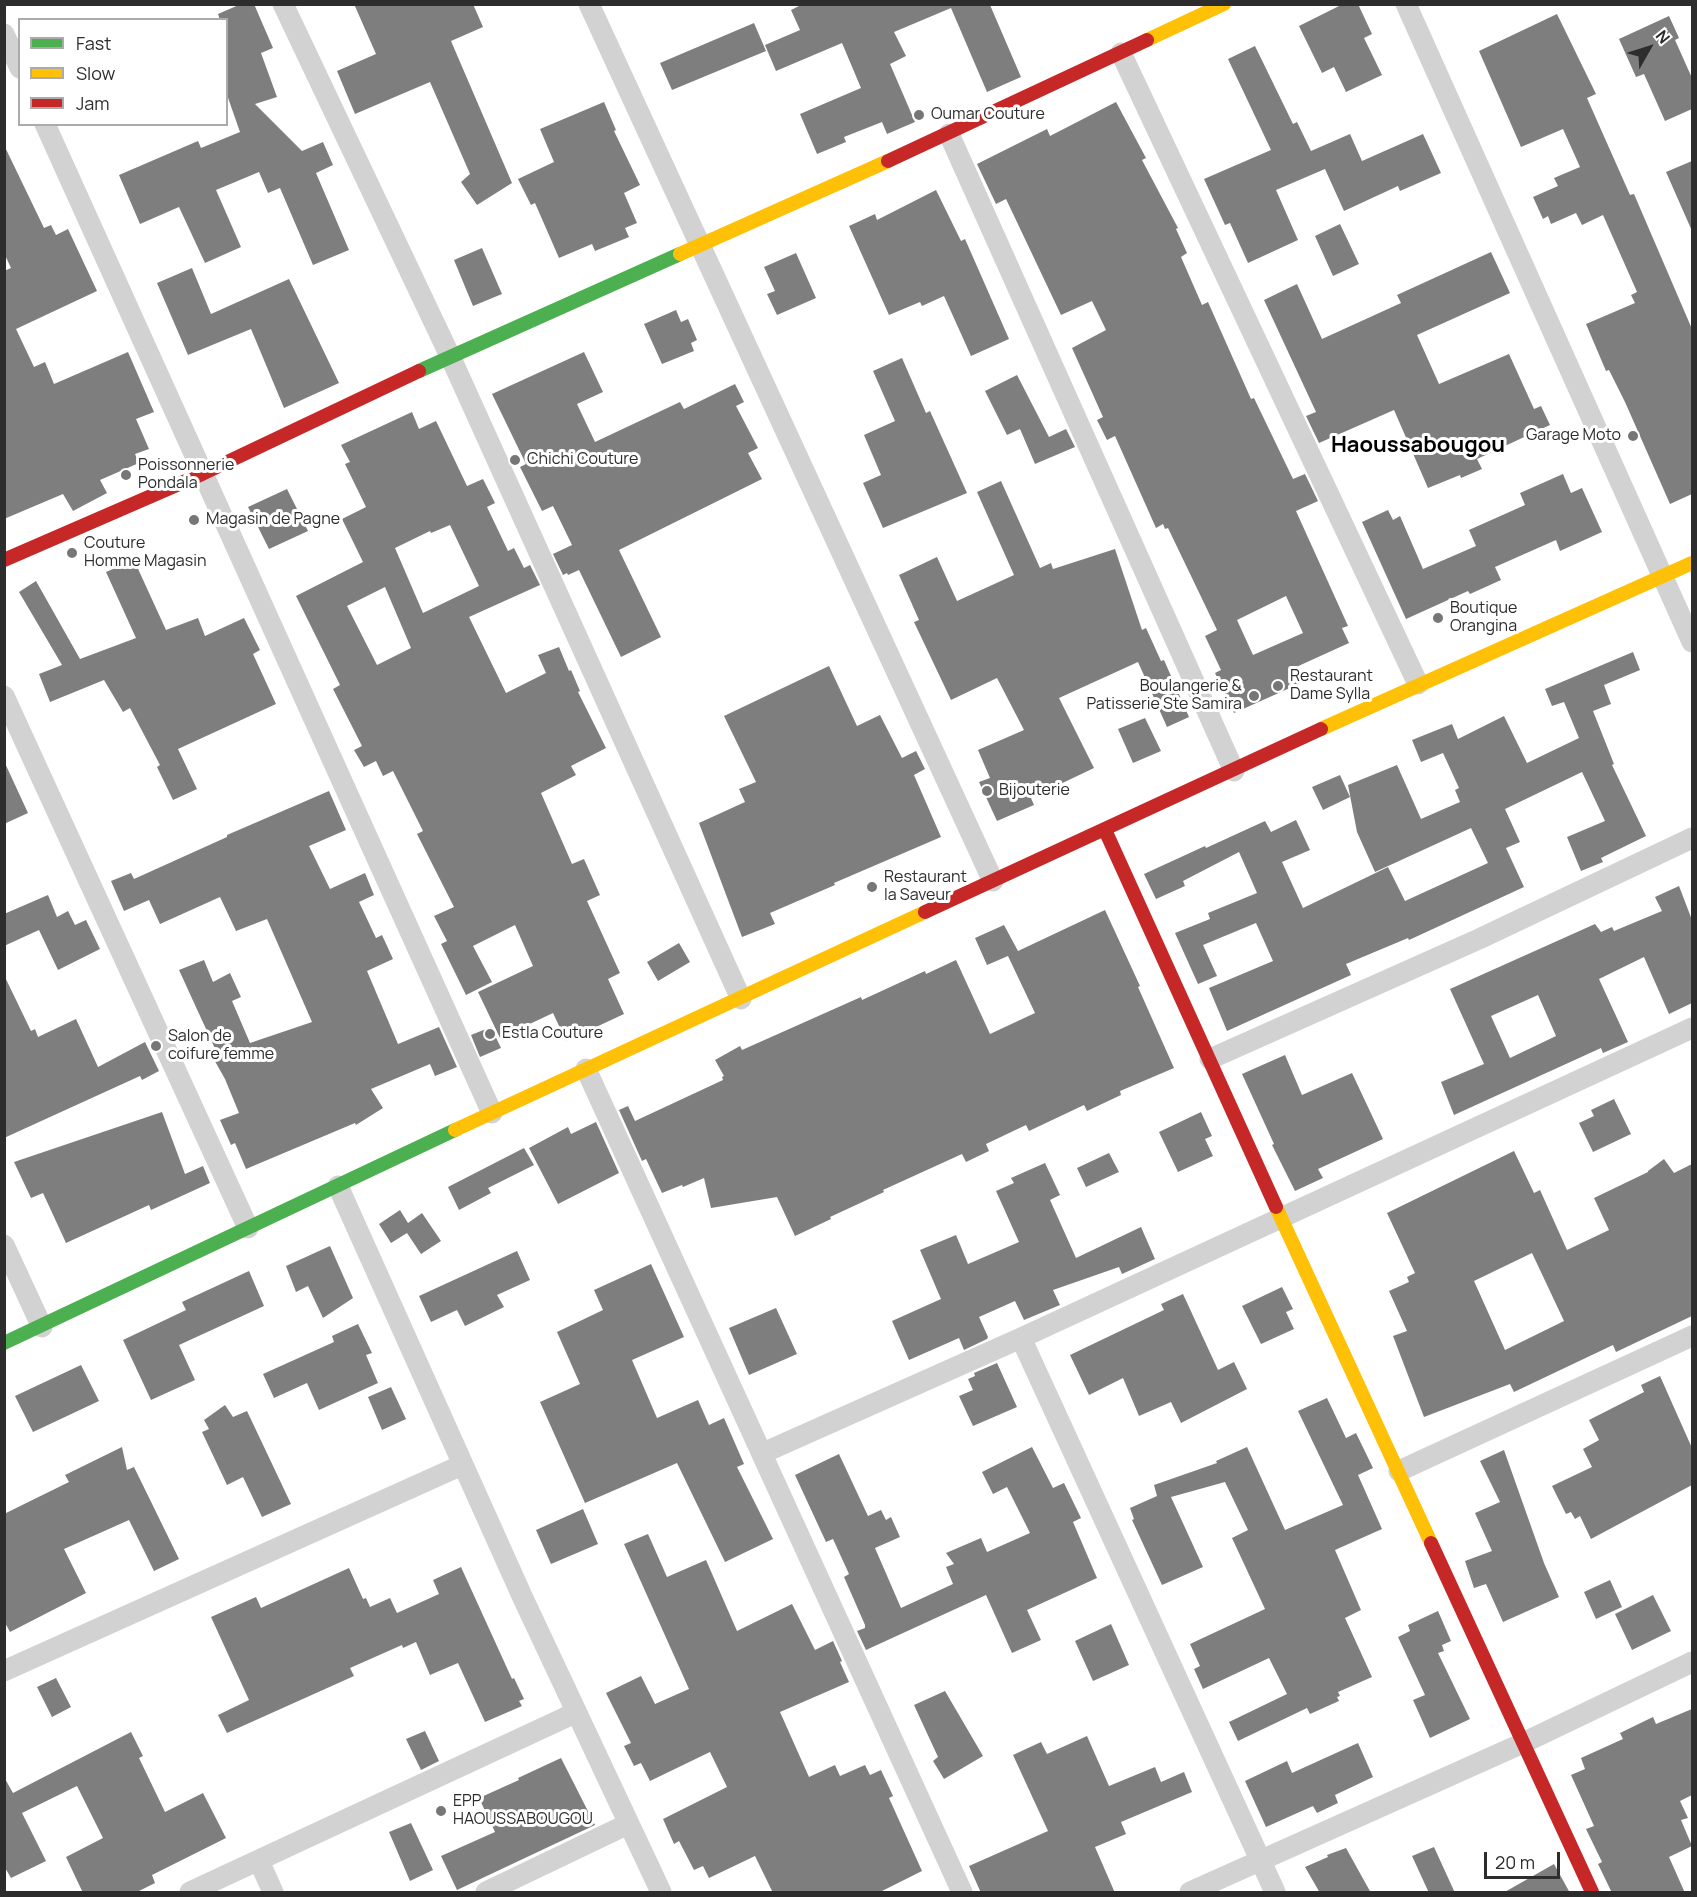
<!DOCTYPE html>
<html>
<head>
<meta charset="utf-8">
<style>
  body { margin:0 }
  #map { position:relative; width:1697px; height:1897px; overflow:hidden; background:#fff; font-family:Manrope,sans-serif }
  canvas { display:block }
  .frame { position:absolute; inset:0; border:6px solid #2d2d2d; pointer-events:none }
  .legend { position:absolute; left:18px; top:18px; width:210px; height:108px; box-sizing:border-box; background:#fff; border:2px solid #ababab; margin:0; padding:8px 10px; list-style:none; font-size:18px; color:#2d2d2d }
  .legend li { display:flex; align-items:center; gap:12px; height:30px }
  .legend b { width:30px; border:2px solid #ababab }
  .north { position:absolute; left:1619px; top:18px; width:60px; height:60px; -webkit-text-stroke:4px #fff; paint-order:stroke; rotate:51deg; font-size:16px; font-weight:700; line-height:24px; text-align:center; color:#2d2d2d }
  .north::after { content:''; display:block; margin:auto; width:21px; height:27px; background:#2d2d2d; clip-path:polygon(50% 0,100% 100%,50% 72%,0 100%) }
  .scale { position:absolute; left:1484px; top:1852px; width:76px; height:27px; box-sizing:border-box; border:3px solid #2d2d2d; border-top:0; padding-left:8px; font-size:18px; line-height:21px; white-space:nowrap; color:#2d2d2d; -webkit-text-stroke:4px #fff; paint-order:stroke }
</style>
</head>
<body>
<div id="map">
<canvas width="1697" height="1897"></canvas>
<div class="frame"></div>
<ul class="legend">
<li><b style="height:8px;background:#4caf50"></b>Fast</li>
<li><b style="height:8px;background:#ffc107"></b>Slow</li>
<li><b style="height:8px;background:#c62828"></b>Jam</li>
</ul>
<div class="north">N</div>
<div class="scale">20 m</div>
</div>
<script>
const ctx = document.querySelector('canvas').getContext('2d');
ctx.lineJoin = 'round';
function fillPath(path, color) {
  ctx.fillStyle = color;
  ctx.fill(path, 'evenodd');
}
function strokePath(path, color, width, dash) {
  ctx.strokeStyle = color;
  ctx.lineWidth = width;
  ctx.lineCap = dash ? 'butt' : 'round';
  ctx.setLineDash(dash || []);
  ctx.stroke(path);
}
function drawText(font, color, halo, rows, align = 'center') {
  ctx.font = font + ' Manrope,sans-serif';
  ctx.lineWidth = 6;
  ctx.setLineDash([]);
  ctx.textBaseline = 'middle';
  ctx.strokeStyle = halo;
  ctx.fillStyle = color;
  for (const [text, x, y, turn = 0] of rows) {
    ctx.save();
    ctx.translate(x, y);
    ctx.rotate((+turn || 0) * Math.PI / 180);
    ctx.textAlign = isNaN(turn) ? turn : align;
    if (halo) ctx.strokeText(text, 0, 0);
    ctx.fillText(text, 0, 0);
    ctx.restore();
  }
}
fillPath(new Path2D(`
  M241,4h13l19,44 -12,5 16,44 -22,7 47,47 21,-9 10,23 -17,8 33,77 -36,15 -33,-77 -12,5 -9,-21 -43,18 25,57 -36,16 -26,-56 -39,17 -21,-49 79,-34 3,7 39,-16 -14,-40v-72h-6l-2,-6z
  M354,4h119l10,23 -32,14 61,142 -35,22 -16,-23 9,-8 -40,-92 -75,32 -18,-43 39,-17z
  M803,4l187,1 31,72 -34,15 -36,-84 -57,24 12,24 -16,8 25,58 -28,12 -5,-12 -38,15 2,5 -29,12 -17,-40 61,-26 -19,-45 -66,28 -11,-26 35,-15 -9,-20z
  M1343,4h15l14,30 -8,4 18,37 -36,17 -12,-25 -12,6 -23,-47z
  M1557,14l39,80 -9,4 43,97 4,-1 58,135v165l-22,10 -45,-102 -16,-32 -3,1 -20,-47 49,-21 -4,-8 6,-3 -34,-77 -21,10 -6,-12 -25,11 -3,-8 -5,3 -10,-22 25,-11 -4,-8 26,-11 -17,-38 -42,18 -42,-96z
  M1669,16l10,22 -4,2 17,38v31l-27,12 -21,-47 -8,3 -17,-38z
  M754,23l12,28 -94,39 -12,-27z
  M1255,46l38,78 4,-2 14,29 39,-17 12,27 61,-27 18,39 -41,18 -2,-5 -54,25 -19,-42 -49,21 22,50 -50,23 -18,-40 -5,2 -21,-46 67,-29 -43,-91z
  M604,102l12,28 -2,1 26,54 -16,8 13,30 -12,5 4,9 -34,14 -3,-7 -33,14 -24,-55 -4,2 -13,-26 36,-17 -14,-33z
  M1116,102l30,56 -4,2 36,68 -2,1 11,24 -6,4 21,48 6,-3 43,97 3,-1 39,81 12,-5 13,27 -22,10 52,115 -6,2 7,15 -55,25 7,15 -67,30 -19,-40 6,-3 -16,-34 12,-6 -49,-102 -3,1 -2,-5 -7,4 -41,-92 -8,4 -10,-20 6,-3 -31,-69 34,-18 -14,-29 -31,14 -55,-116 -10,5 -19,-40 70,-35 3,7zM1286,596l17,37 -50,22 -16,-35z
  M4,145l40,83 7,-3 5,10 12,-6 29,62 -81,38 18,38 11,-5 9,22 74,-32 26,60 -18,7 13,30 -14,5 4,9 -39,17 7,13 -34,18 -10,-17 -59,25v-248l7,-3 -7,-15z
  M1692,161v70l-26,-59z
  M936,190l25,51 4,-2 44,100 -38,17 -27,-60 -22,10 -2,-4 -31,13 -40,-89 26,-12 2,6z
  M1340,224l19,40 -26,12 -18,-40z
  M482,248l20,46 -29,12 -19,-46z
  M1491,252l19,41 -93,42 22,49 70,-30 25,55 7,-3 9,19 -73,34 5,10 -21,9 -1,-3 -32,13 -34,-78 -75,33 -13,-27 10,-4 -52,-112 33,-16 25,55 79,-36 -4,-8z
  M796,253l20,45 -39,17 -10,-21 8,-3 -11,-24z
  M192,268l19,46 78,-35 50,104 -55,25 -33,-79 -63,26 -31,-72z
  M676,310l5,12 7,-3 9,21 -6,3 3,8 -32,13 -18,-40z
  M584,352l19,40 -26,12 18,38 85,-40 4,7 51,-25 9,18 -8,4 22,42 -10,5 14,26 -143,71 42,87 -40,20 -42,-87 -11,5 -1,-2 -4,2 -10,-21 19,-9 -19,-39 -11,5 -22,-44 6,-3 -34,-70z
  M902,358l24,55 4,-2 37,82 -84,35 -20,-45 18,-8 -17,-40 31,-14 -22,-50z
  M1017,375l32,62 17,-8 9,18 -40,17 -15,-35 -13,6 -22,-44z
  M412,412l7,17 17,-8 31,65 16,-7 12,24 -8,4 21,44 6,-3 10,20 6,-3 10,20 -71,32 37,76 40,-20 -8,-18 21,-8 10,24 2,-1 9,21 -2,1 28,56 -35,18 5,9 -35,18 31,71 12,-5 16,36 -13,6 33,72 -12,6 16,35 -58,27 -13,-28 -53,25 -22,-46 55,-26 -18,-41 -42,21 19,36 -26,13 -25,-51 6,-3 -13,-25 20,-9 -37,-73 6,-3 -30,-60 -10,5 -7,-15 -12,6 -10,-17 8,-4 -29,-57 7,-4 -44,-89 67,-34 -21,-43 24,-12 -21,-43 5,-2 -9,-17zM450,525l29,61 -56,27 -28,-65 35,-17 1,2zM385,587l26,61 -34,17 -30,-59z
  M1563,474l8,19 11,-5 20,44 -42,19 -4,-11 -61,27 6,13 -31,14 -2,-3 -62,28 -44,-97 26,-12 5,10 7,-4 23,53 53,-23 -7,-16 56,-25 -5,-12z
  M1001,481l39,87 11,-5 2,6 62,-20 27,81 4,-2 15,33 3,-1 25,57 -22,10 -29,-65 -79,36 35,70 -63,30 3,7 -37,16 -18,-39 11,-4 -12,-28 46,-20 -27,-52 -46,22 -37,-78 5,-2 -20,-45 38,-18 20,44 57,-26 -37,-83z
  M287,489l21,42 -39,18 -21,-42z
  M134,560l32,70 32,-12 7,18 39,-18 16,32 -7,4 23,50 -98,45 19,40 -24,11 -16,-33 3,-2 -30,-57 -7,4 -19,-32 -54,22 -11,-28 23,-9 -43,-73 17,-11 44,78 56,-21 -30,-66z
  M1633,652l7,18 -36,15 7,19 -18,7 21,53 -2,1 34,71 -45,22 2,4 -22,9 -14,-34 38,-16 -23,-49 -77,37 15,33 -14,6 18,39 -115,53 -1,-2 -62,26 5,11 -124,56 -18,-43 64,-27 -17,-38 -53,22 14,31 -19,8 -23,-51 35,-14 -2,-6 49,-20 -18,-41 -56,29 2,5 -29,13 -12,-25 61,-28 1,2 59,-27 6,11 25,-12 14,30 -28,12 21,46 85,-41 17,34 83,-38 -17,-35 -96,44 -18,-40 -9,-47 49,-20 24,54 39,-17 -5,-12 4,-2 -16,-35 -22,9 -9,-22 40,-16 6,15 46,-23 23,47 52,-25 -15,-36 -12,4 -7,-17z
  M829,666l28,60 23,-11 22,43 14,-7 9,18 -11,6 27,62 -107,46 1,2 -65,28 5,11 -33,13 -43,-114 46,-21 -6,-13 17,-7 -32,-66z
  M1145,718l16,33 -28,12 -15,-34z
  M4,761l24,52 -24,11z
  M1340,775l10,22 -27,13 -11,-23z
  M329,791l17,39 -37,16 21,43 35,-16 9,22 -15,7 17,36 6,-3 11,24 -26,12 31,73 41,-17 18,40 -22,9 -5,-12 -59,25 12,19 -27,17 -1,-2 -109,46 -11,-26 -4,2 -11,-25 19,-7 -14,-34 -13,-23 5,-3 -38,-83 25,-10 9,22 17,-9 11,24 -9,4 18,42 62,-21 -45,-103 -31,12 -16,-34 -60,27 -11,-24 -25,11 -13,-30 20,-8 3,6 93,-42v-2z
  M1679,886l13,34v83l-23,11 -25,-57 -45,22 29,63 -25,11 -2,-5 -147,67 -13,-33 43,-18 -34,-75 145,-65 6,8 11,-5 2,4 48,-20 -7,-14zM1538,995l18,41 -46,22 -19,-42z
  M48,895l9,22 11,-6 7,14 11,-5 14,29 -42,21 -19,-40 -35,16v-32z
  M1105,910l35,76 -2,1 36,81 -54,23 1,4 -34,16 -3,-6 -55,26 -3,-6 -40,19 3,7 -23,11 -4,-8 -79,36 1,2 -54,25 1,2 -36,17 -18,-39 -66,11 -7,-30 -21,9 -1,-2 -20,8 -16,-34 -4,2 -23,-51 9,-4 7,15 88,-41 -1,-3 2,-1 -9,-16 25,-14 2,4 119,-53 1,3 63,-29 1,3 30,-14 34,74 45,-21 -27,-57 -21,9 -12,-27 29,-13 14,26z
  M679,943l11,19 -32,19 -11,-19z
  M4,975l27,56 4,-2 3,8 38,-18 22,48 47,-25 14,29 -17,9 -2,-4 -136,62z
  M491,1027l10,21 -21,9 -9,-22z
  M1285,1055l17,40 50,-22 31,66 -65,30 5,9 -28,13 -23,-46 2,-1 -32,-70z
  M1614,1099l17,35 -38,18 -14,-29 15,-7 -3,-6z
  M162,1112l23,62 18,-8 7,17 -59,27 -2,-5 -83,38 -23,-50 -12,5 -17,-36z
  M1201,1112l11,24 -7,3 8,17 -35,16 -19,-40z
  M596,1122l23,51 -61,31 -29,-56 39,-21 3,7z
  M524,1148l10,17 -46,23 3,5 -32,17 -11,-23z
  M1514,1151l20,42 6,-3 27,60 42,-20 -15,-32 54,-26v-1l16,-12 10,14 18,-9v152l-76,36 -3,-7 -99,47 -4,-8 -86,33 -31,-81 14,-5 -18,-40 20,-9 -2,-5 8,-4 -28,-60zM1532,1253l32,68 -59,29 -31,-69z
  M1109,1153l10,19 -33,15 -9,-19z
  M1045,1163l15,32 -10,5 26,58 65,-31 14,32 -33,15 -3,-7 -66,23 7,15 -36,15 -9,-19 -36,16 9,20 -1,2 -23,11 -5,-12 -50,22 -17,-39 49,-22 -21,-49 36,-15 12,29 51,-22 -23,-51 18,-8 -3,-5z
  M400,1210l8,13 14,-10 19,28 -20,13 -14,-21 -16,10 -12,-19z
  M330,1246l23,52 -30,20 -15,-32 -12,6 -10,-26z
  M517,1251l13,29 -33,15 7,12 -39,19 -8,-16 -26,12 -12,-26z
  M651,1264l33,73 -52,23 25,58 41,-18 11,25 15,-7 20,46 -7,3 36,72 -48,23 -48,-99 -92,40 -45,-101 40,-18 -23,-52 46,-22 -9,-20z
  M249,1271l15,35 -85,39 16,35 -44,20 -28,-60 63,-30 -4,-8z
  M1282,1287l11,22 -7,3 8,17 -33,15 -19,-38z
  M1183,1294l35,76 16,-8 13,27 -66,34 -10,-21 -32,14 -16,-38 -34,17 -19,-40 94,-45 -3,-6z
  M776,1308l21,46 -48,21 -20,-47z
  M358,1324l14,29 -6,2 12,28 -59,27 -12,-27 -33,15 -11,-24 71,-32 -2,-6z
  M997,1363l20,44 -44,19 -14,-30 14,-6 -5,-11 7,-3 -1,-3z
  M81,1365l18,36 -66,31 -18,-36z
  M1660,1376l32,72v37l-101,54 -11,-23 -5,3 -4,-7 -5,2 -14,-28 40,-19 -9,-18 16,-9 -10,-20 55,-28 -3,-7z
  M391,1387l15,32 -24,11 -14,-33z
  M1327,1398l19,40 10,-5 17,35 -15,7 24,54 -47,21 26,60 -16,8 27,59 -34,15 2,4 -3,1 2,4 -29,13 -3,-6 -69,33 -9,-19 58,-28 -18,-36 -66,31 -9,-20 6,-3 -10,-22 75,-35 -33,-71 16,-8 -23,-48 -54,15 32,70 -41,18 -30,-65 2,-1 -4,-11 27,-12 -3,-11 63,-22 -1,-2 31,-14 38,83 58,-25 -45,-94z
  M225,1405l8,12 14,-6 44,93 -29,13 -19,-40 -16,8 -25,-53 7,-3 -5,-9z
  M122,1447l5,23 7,-3 45,92 -25,12 -25,-51 -65,29 22,44 -76,39 -6,-11v-107l65,-32 -4,-7z
  M1032,1447l21,41 11,-5 17,35 -8,4 24,56 -70,32 14,30 -29,13 -26,-58 -120,55 -9,-19 8,-3v-3l-21,-48 5,-3 -16,-35 -7,3 -31,-67 44,-21 29,62 13,-6 5,10 5,-3 9,20 -25,11 26,60 52,-24 -7,-17 8,-3 -8,-11 35,-15 6,14 43,-19 -23,-46 -14,7 -11,-22z
  M1504,1450l40,113 15,34 -56,25 -17,-38 -12,4 -9,-27 27,-10 -17,-38 25,-11 -20,-41z
  M583,1509l15,35 -47,20 -15,-34z
  M648,1534l19,43 39,-17 31,71 55,-27 23,46 18,-9 9,20 -2,1 9,20 -69,30 29,65 26,-12 5,11 25,-11 5,10 11,-5 12,26 -4,2 33,73 -44,22h-105l-18,-37 -46,22 -6,-12 -9,4 -15,-29 -5,3 -11,-25 64,-32 -17,-35 -60,29 -9,-18 -7,3 -10,-20 7,-3 -25,-50 35,-17 14,28 34,-15 -65,-145z
  M461,1567l51,112 2,-1 10,21 -5,2 3,5 -37,16 -27,-59 -28,12 -14,-33 -13,6 -1,-3 -52,23 4,8 -127,57 -9,-18 31,-15 -38,-83 45,-20 5,11 88,-40 14,31 3,-1 4,9 20,-9 7,15 42,-19 -6,-14z
  M1610,1580l12,27 -26,12 -12,-27z
  M1653,1595l18,36 -39,19 -17,-36z
  M1438,1611l13,30 -9,4 2,6 -6,2 32,66 -40,19 -17,-38 12,-5 -27,-58 12,-6 -2,-6z
  M1111,1624l18,41 -36,16 -18,-40z
  M56,1678l15,29 -19,10 -15,-30z
  M945,1691l38,65 -39,23 -11,-18 5,-4 -24,-52z
  M1692,1709v86l-12,6 8,17 -7,2 11,26 -23,11 16,36h-73l-14,-29 4,-2 -16,-33 8,-3 -23,-51 14,-6 -4,-11 42,-19 -3,-6 33,-16 3,7z
  M425,1731l14,30 -18,9 -15,-31z
  M131,1732l12,24 -4,2 26,54 38,-19 23,45 -74,37 3,8 -20,10h-52l-17,-36 37,-19 -26,-52 -55,27 24,48 -35,17 -7,-12v-89l9,16z
  M1087,1736l22,50 46,-19 6,15 23,-10 8,20 -71,30 5,12 -31,13 20,46h-134l-12,-27 79,-35 -35,-76 28,-13 6,12z
  M1358,1743l15,34 -38,18 3,8 -21,10 -4,-7 -47,21 -21,-46 42,-20 5,12z
  M561,1758l34,67 -138,65 -16,-34 54,-24 -16,-34 40,-18 -1,-2z
  M411,1823l22,47 -23,11 -21,-49z
  M1434,1847l21,46h-26l-17,-37z
  M1346,1848l25,45h-51l-15,-26 23,-10 -1,-2z
  M1554,1864l16,29h-67z`), '#7e7e7e');
strokePath(new Path2D(`
  M283,4l167,352 291,643
  M589,4l404,877
  M1406,4l286,638
  M4,34l16,34
  M1121,53l297,631
  M45,124l447,989
  M949,134l285,637
  M4,696l244,532
  M1210,1059l269,-120 213,-101
  M586,1069l376,823
  M338,1186l184,410 139,296
  M4,1245l38,82
  M1021,1338l254,554
  M763,1453l258,-115 671,-310
  M1399,1471l293,-135
  M4,1671l458,-206
  M259,1861l14,31
  M190,1892l385,-179
  M486,1892l142,-68
  M1190,1892l333,-149 169,-81`), '#d2d2d2', 21);
strokePath(new Path2D(`
  M419,371l261,-117
  M4,1343l451,-213`), '#4caf50', 14);
strokePath(new Path2D(`
  M1147,40l77,-36
  M680,254l208,-93
  M1321,729l371,-166
  M455,1130l470,-218
  M1276,1207l155,336`), '#ffc107', 14);
strokePath(new Path2D(`
  M888,161l259,-121
  M4,560l198,-86 217,-103
  M1105,830l171,377
  M925,912l396,-183
  M1431,1543l161,349`), '#c62828', 14);
for (const [x, y, r, color] of [
  [919,115,6,"#767676"],
  [1633,436,6,"#767676"],
  [515,460,6,"#767676"],
  [126,475,6,"#767676"],
  [194,520,6,"#767676"],
  [72,553,6,"#767676"],
  [1438,618,6,"#767676"],
  [1278,686,6,"#767676"],
  [1254,696,6,"#767676"],
  [987,791,6,"#767676"],
  [872,887,6,"#767676"],
  [490,1034,6,"#767676"],
  [156,1046,6,"#767676"],
  [441,1811,6,"#767676"]
]) {
  const dot = new Path2D();
  dot.arc(x, y, r, 0, 2 * Math.PI);
  ctx.fillStyle = color;
  ctx.fill(dot);
  strokePath(dot, '#fff', 2);
}
drawText('16px', '#2d2d2d', '#fff', [
  ["Oumar Couture",931,115],
  ["Garage Moto",1621,436,"right"],
  ["Chichi Couture",527,460],
  ["Poissonnerie",138,466],
  ["Pondala",138,484],
  ["Magasin de Pagne",206,520],
  ["Couture",84,544],
  ["Homme Magasin",84,562],
  ["Boutique",1450,609],
  ["Orangina",1450,627],
  ["Restaurant",1290,677],
  ["Dame Sylla",1290,695],
  ["Boulangerie &",1242,687,"right"],
  ["Patisserie Ste Samira",1242,705,"right"],
  ["Bijouterie",999,791],
  ["Restaurant",884,878],
  ["la Saveur",884,896],
  ["Estla Couture",502,1034],
  ["Salon de",168,1037],
  ["coifure femme",168,1055],
  ["EPP",453,1802],
  ["HAOUSSABOUGOU",453,1820]
], 'left');
drawText('bold 22px', '#000', '#fff', [
  ["Haoussabougou",1418,446]
]);
</script>
</body>
</html>
